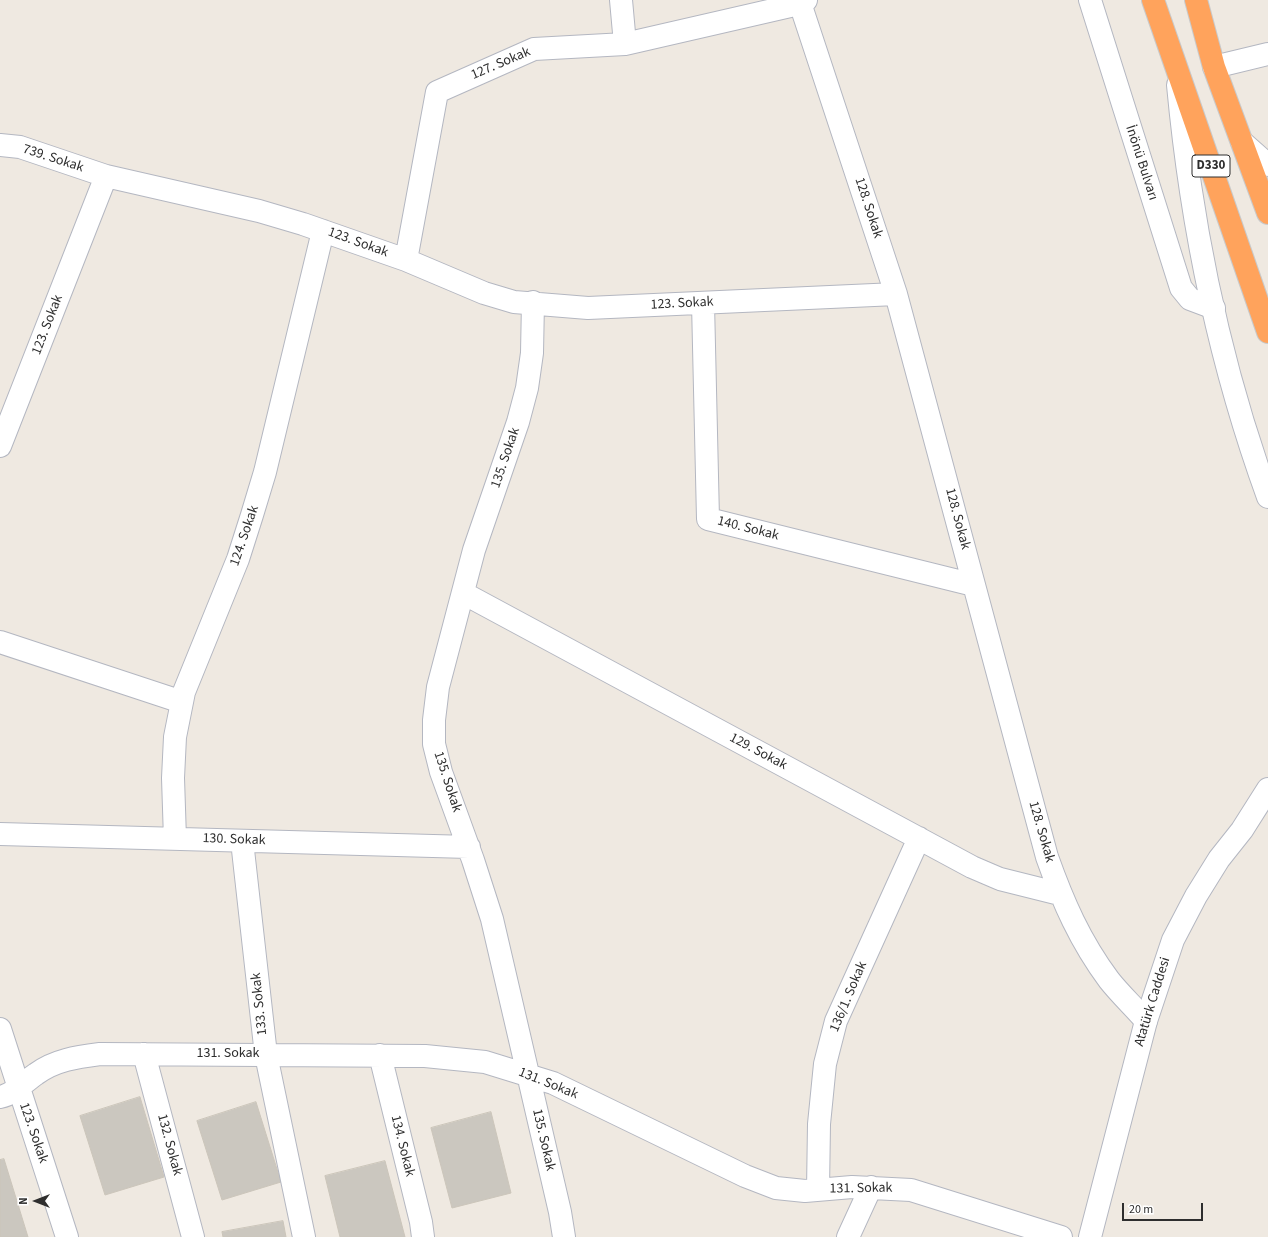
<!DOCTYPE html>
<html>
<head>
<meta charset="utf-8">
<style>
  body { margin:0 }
  #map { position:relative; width:1268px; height:1237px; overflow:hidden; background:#efe9e1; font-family:"Source Sans 3",sans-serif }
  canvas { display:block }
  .north { position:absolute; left:16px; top:1181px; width:40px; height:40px; -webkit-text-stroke:3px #fff; paint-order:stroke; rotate:270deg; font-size:11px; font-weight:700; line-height:16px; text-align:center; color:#2e2e2e }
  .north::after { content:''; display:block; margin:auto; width:14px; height:18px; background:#2e2e2e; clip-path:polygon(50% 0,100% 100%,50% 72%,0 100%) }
  .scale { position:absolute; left:1122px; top:1203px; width:81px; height:18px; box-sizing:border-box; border:2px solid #2e2e2e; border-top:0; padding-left:5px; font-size:12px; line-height:14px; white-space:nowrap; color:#2e2e2e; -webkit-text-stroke:3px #fff; paint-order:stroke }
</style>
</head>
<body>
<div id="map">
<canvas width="1268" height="1237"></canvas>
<div class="north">N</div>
<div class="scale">20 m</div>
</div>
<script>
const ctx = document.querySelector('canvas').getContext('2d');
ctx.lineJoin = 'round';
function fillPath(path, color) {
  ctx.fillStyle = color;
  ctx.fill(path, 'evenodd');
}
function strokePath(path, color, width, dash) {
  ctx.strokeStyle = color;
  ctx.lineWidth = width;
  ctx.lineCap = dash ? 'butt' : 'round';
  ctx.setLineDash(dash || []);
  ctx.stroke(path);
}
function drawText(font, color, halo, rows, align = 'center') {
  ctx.font = font + ' "Source Sans 3",sans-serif';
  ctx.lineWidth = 3.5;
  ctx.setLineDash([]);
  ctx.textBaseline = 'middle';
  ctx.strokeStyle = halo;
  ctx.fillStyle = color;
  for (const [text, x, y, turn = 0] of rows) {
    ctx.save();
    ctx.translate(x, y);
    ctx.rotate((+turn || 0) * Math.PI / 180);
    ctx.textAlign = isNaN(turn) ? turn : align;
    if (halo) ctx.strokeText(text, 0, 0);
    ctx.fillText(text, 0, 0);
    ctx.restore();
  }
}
const building = new Path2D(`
  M140,1097l24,80 -59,18 -25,-79z
  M256,1102l25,80 -59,18 -25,-79z
  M491,1112l20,81 -59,15 -21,-80z
  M4,1159l24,78h-28v-77z
  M385,1161l20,76h-65l-15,-61z
  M283,1221l3,16h-63l-1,-5z`);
fillPath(building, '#cbc7bf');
strokePath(building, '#cbc5ba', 1);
const street = new Path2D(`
  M621,0l4,44
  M799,0l97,294 151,563c16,45 33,84 62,123 11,14 25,27 37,41
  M1090,0l91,288 9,11 24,9
  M1214,67l54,-13
  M1242,142l26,23
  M0,145l20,2 86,29
  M406,260l31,-168 97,-43 91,-5 174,-40 7,-4
  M533,302l-1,51 -5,35 -9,34 -44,128 -36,137 -4,33v24l7,28 32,88 19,59 68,293 4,25
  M703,303l5,216 266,66
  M0,446l106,-270 153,35 44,13 103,36 78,33 30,9 74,6 308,-14
  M463,593l509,274 28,12 60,15
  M0,642l182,60
  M0,834l469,13
  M175,839l-2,-61 2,-41 9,-45 54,-133 14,-44 13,-43 58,-241
  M242,841l24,214 38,182
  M0,1029l67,208
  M144,1054l49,183
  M380,1055l41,167 2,15
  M0,1097c15,-3 24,-15 36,-23 19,-14 41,-17 64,-20l325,2 60,6 68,21 192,93 31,12 29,3 47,-4 59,3 150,47
  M818,1190l1,-66 6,-60 11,-43 83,-183
  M848,1237l23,-50`);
const secondary = new Path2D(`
  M1178,85c13,140 42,280 90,412
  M1090,1237l56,-216 27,-81 23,-44 23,-37 23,-29 26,-41`);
const highway = new Path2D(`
  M1153,0l115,332
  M1196,0l18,67 54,146`);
strokePath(street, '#b4b7c1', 24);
strokePath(secondary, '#b4b7c1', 24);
strokePath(highway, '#c9c9c9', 24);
strokePath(street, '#fff', 22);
strokePath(secondary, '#fff', 22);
strokePath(highway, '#ffa35c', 22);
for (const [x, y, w] of [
  [1211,166,38]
]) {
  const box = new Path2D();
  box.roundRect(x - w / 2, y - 11, w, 22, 3);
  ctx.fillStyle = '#fff';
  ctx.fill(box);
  strokePath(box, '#2e2e2e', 1);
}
drawText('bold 13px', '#2e2e2e', null, [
  ["D330",1211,166]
]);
drawText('14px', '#2e2e2e', '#fff', [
  ["127. Sokak",501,64,-23],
  ["739. Sokak",53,159,18],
  ["İnönü Bulvarı",1141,163,72],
  ["128. Sokak",868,208,72],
  ["123. Sokak",358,243,20],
  ["123. Sokak",682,304,-3],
  ["123. Sokak",48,325,-69],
  ["135. Sokak",506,458,-71],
  ["128. Sokak",957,519,75],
  ["140. Sokak",748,529,14],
  ["124. Sokak",245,536,-71],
  ["129. Sokak",758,752,28],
  ["135. Sokak",447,782,72],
  ["128. Sokak",1041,832,74],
  ["130. Sokak",234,840,2],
  ["136/1. Sokak",849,997,-67],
  ["Atatürk Caddesi",1153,1002,-73],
  ["133. Sokak",260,1004,-96],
  ["131. Sokak",228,1054],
  ["131. Sokak",548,1084,22],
  ["123. Sokak",33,1133,71],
  ["135. Sokak",543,1140,77],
  ["132. Sokak",169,1145,75],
  ["134. Sokak",402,1146,76],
  ["131. Sokak",861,1189,-1]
]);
</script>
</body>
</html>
